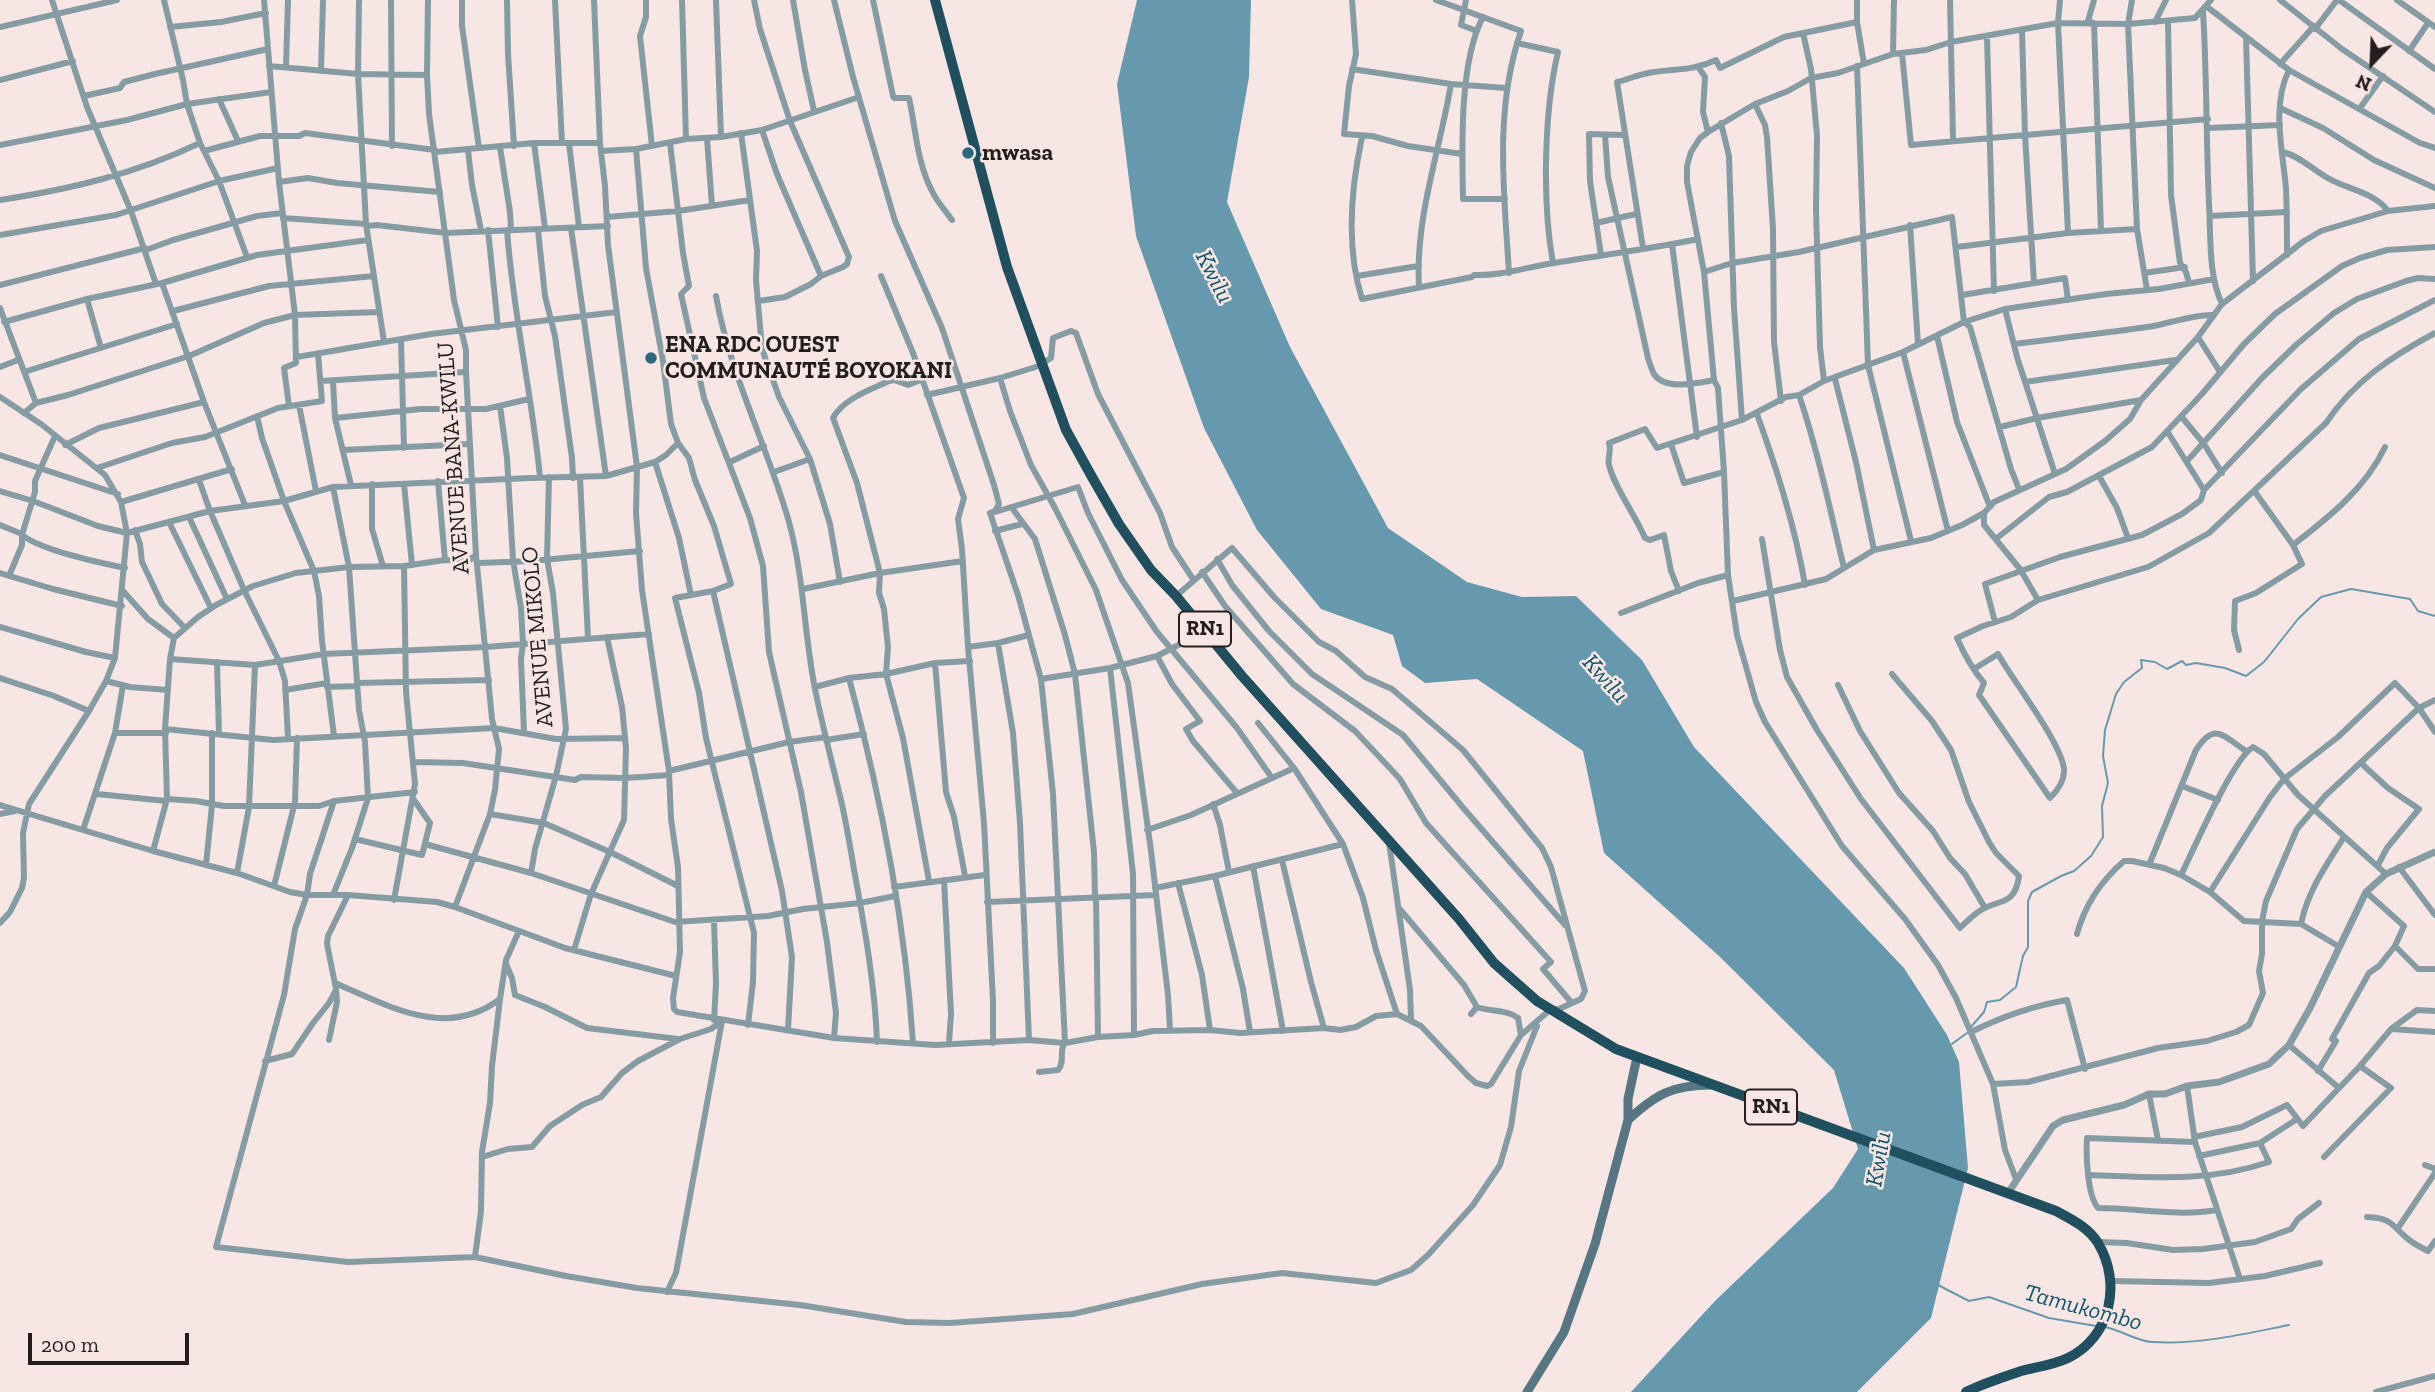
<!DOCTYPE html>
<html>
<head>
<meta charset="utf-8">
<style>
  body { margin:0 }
  #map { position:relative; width:2435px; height:1392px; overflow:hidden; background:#f7e6e4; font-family:"Zilla Slab",serif }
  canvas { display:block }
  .north { position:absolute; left:2337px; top:28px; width:70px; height:70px; -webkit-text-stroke:5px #f7e6e4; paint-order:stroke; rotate:203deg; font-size:19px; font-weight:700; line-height:28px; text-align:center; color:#231d1d }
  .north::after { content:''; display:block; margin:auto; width:24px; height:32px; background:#231d1d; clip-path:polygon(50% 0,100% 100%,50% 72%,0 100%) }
  .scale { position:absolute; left:28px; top:1333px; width:161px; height:32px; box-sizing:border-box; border:4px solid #231d1d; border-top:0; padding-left:9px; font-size:21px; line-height:24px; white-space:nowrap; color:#231d1d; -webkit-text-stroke:5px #f7e6e4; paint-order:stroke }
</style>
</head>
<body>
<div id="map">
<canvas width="2435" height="1392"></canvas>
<div class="north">N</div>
<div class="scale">200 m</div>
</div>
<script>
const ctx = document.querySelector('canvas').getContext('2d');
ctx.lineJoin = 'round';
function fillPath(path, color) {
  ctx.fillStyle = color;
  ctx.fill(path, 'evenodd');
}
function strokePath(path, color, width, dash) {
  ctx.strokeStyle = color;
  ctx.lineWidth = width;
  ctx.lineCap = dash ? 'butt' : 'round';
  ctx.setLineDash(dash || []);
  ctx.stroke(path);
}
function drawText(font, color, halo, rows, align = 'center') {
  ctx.font = font + ' "Zilla Slab",serif';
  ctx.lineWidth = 5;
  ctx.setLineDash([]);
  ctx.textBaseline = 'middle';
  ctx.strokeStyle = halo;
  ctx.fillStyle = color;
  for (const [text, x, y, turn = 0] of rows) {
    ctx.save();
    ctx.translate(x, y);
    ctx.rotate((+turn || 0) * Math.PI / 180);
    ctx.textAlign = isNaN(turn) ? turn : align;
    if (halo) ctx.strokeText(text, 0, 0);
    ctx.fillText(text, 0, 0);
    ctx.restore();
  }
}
fillPath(new Path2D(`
  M1137,0h114l-2,77 -22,125 63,145 98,181 79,54 55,15 54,-1 66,64 52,87 210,221 43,67 12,27 9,106 -37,150 -74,74h-226l84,-91 118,-113 25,-39 -24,-79 -115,-114 -115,-103 -21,-102 -106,-72 -52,4 -23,-17 -9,-31 -72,-26 -64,-79 -53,-102 -68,-192 -19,-152z`), '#6799ae');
strokePath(new Path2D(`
  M1970,1028l14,-16 3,-10 13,-2 16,-13 7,-31 5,-9v-46l4,-9 29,-16 13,-5 17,-15 12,-19 -1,-31 6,-23 -5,-27 2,-26 11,-36 8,-12 18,-14 -1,-8 14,2 12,7 15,-8 4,4 10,-2 29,5 21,8 18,-14 34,-43 23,-22 30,-8 59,10 8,12 17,5
  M1952,1044l15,-11
  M1938,1285l31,16 20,-4 60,21 47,8
  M2105,1327c16,3 31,14 47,15 46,3 92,-8 137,-17`), '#6799ae', 2);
strokePath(new Path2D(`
  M52,0l35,107 44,104 25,73
  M164,0l19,80 4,24 13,39 19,38 28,76
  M264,0l15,182 16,133 1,48 -12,5 5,38
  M359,0l-1,74 8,150 18,118
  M391,0l1,146
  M428,0l-1,75 2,39 25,186 12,50v22l10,183 16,164 7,30 -4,41 -5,24 -35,93
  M462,0v26l17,122
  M507,0l1,54 6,92
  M555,0l7,143
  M594,0l6,143 5,43 3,59 29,222 -1,46 6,77 27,181 2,48 7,48 2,85 -7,46 1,11 3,3 157,26 101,7 94,-5 36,3 33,-6 36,-2 19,-4 57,-1 30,3 84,-5 16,2 16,-3 20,-11 21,-2 24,12 47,50 8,7 11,3 4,-2 30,-49 30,-26h8l22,-10 4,-8 -34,-124 -9,-19 -79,-98 -71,-61 -27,-12 -29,-26 -17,-9 -45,-45 -42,-49 -56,48
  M646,0v17l-6,19 12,110
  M682,0l4,139
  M716,0l5,137
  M754,0l6,29 30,92 59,136 -2,7 -4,3 -22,9 -10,8 -26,13 -26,4
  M793,0l12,70 9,41
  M834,0l19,77 42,144 47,107 52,157 5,19 -4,7 -5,2
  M873,0l20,96 1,2h15c7,32 8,66 24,95 5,10 13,18 19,27
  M1352,0l4,54 -7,32 -5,48 28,2 36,10 54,8
  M1436,0l85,31c-27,79 -17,160 -12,242
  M1466,0l-5,25 16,6
  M1857,0v22l7,42
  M1950,0l3,139
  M2060,0l-2,23 10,210
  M2094,0l-6,21 6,2 7,208
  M2132,0l-4,24 9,205 10,61
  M2280,0l62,49 93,63
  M2339,0l96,69
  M2397,0l38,27
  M2206,6l83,64 131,73 15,5
  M2203,11c4,64 3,129 6,193 2,33 -1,70 13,100
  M1483,17c-24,45 -21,131 -20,182h42
  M2168,21l3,174 9,68 6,9 3,11
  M2155,22l11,-22
  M0,27l117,-27
  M170,27l51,-5 45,-9
  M2315,29l22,-29
  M2022,31l3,104 9,148
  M1803,33l8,36 6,67 -1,74 4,137 4,34
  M1987,37l7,254
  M2246,37l7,244
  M1517,43l41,9c-14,59 -16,151 -5,211
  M2409,51l19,-28
  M1902,53l9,92 297,-26
  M1893,54l1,-54
  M2280,64l34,-38
  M269,66l89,8 69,1
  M286,66l2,-66
  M1857,66l11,299 43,176
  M1699,68l6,9 -2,35 5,20
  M1352,69l99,15 55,4
  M321,71l2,-71
  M0,80l73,-19
  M84,96l36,-8 4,-6 31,-8 113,-25
  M219,99l19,42
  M1755,104l10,21 2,12 6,92 1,113 7,59
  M2280,108l43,20 51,32 61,28
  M2360,108l23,-32
  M1721,123l8,33 5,152 8,112
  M2208,128l72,-3
  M762,130l15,44 44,102
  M741,133l16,118 -1,29 6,69 17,48 31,62 20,65 10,58
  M1605,135l3,42 40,181c2,5 3,11 6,16 11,17 44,9 60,6
  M1362,137c-11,51 -16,111 0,162l110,-22 2,-2c28,1 53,-8 80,-12 48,-8 96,-14 144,-24
  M707,138l5,68
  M534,143l11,85
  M569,143l10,84
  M670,143l13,110 6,33 -8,8 23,104 46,120 13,48 6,86 32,140 26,150 9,71 -2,25
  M0,145l127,-25 60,-16 84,-12
  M500,147l10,65 1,18
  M636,149l10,119 17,93 8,63 7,19 11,15 6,22 19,46 17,58 -18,7 -38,7 24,95 7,45 48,195 -1,49 -5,43
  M468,150l4,35 9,45
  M204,151l56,-15h39l6,-3 130,17
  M601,151l35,-2 50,-10 35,-2 41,-7 97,-33
  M435,152l99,-9h66
  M2283,152c16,4 28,16 43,25 19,12 49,15 62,34
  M279,182l29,-4 29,5 103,9
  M0,200c71,-11 135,-26 200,-57
  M2210,216l77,-4
  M607,217l71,-6 72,-11
  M283,218l83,6
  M1596,223l40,-9
  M1910,225l8,119
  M366,226l11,-1 69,8 162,-7
  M571,228l35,248
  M488,230l10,97
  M507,230c6,83 25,165 33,247
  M538,230l7,66 10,40 17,122 1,20
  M0,235l116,-20 103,-34 59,-13
  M1672,244l25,193
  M1957,247l111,-14 69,-4
  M1643,248l-26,-166c9,-2 18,-6 27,-8 27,-6 47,-2 72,-14l4,8 64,-31 73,-15
  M146,250l27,-10 84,-24 25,-3
  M1601,255l-11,-74 -1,-47 35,1
  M2287,255c0,-22 0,-44 -1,-66 -3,-38 -15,-83 3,-119
  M1704,272l28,-9 67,-11 153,-35 12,105 6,5 41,142 8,20
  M2144,273l41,-6
  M881,276l32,77 51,145 -6,21 4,30 6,98 16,176 9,178v42
  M1357,276l61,-10
  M162,283l42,119 41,103
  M0,285l145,-37
  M1419,286c-4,-68 21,-136 32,-202
  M1962,295l103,-17 3,22
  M716,296c14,79 51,149 73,226 15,55 15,112 26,167 7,35 16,69 24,103 7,27 11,55 16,83 10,55 20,111 22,167
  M87,299l14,49
  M0,308l36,95
  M2005,309l12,48 38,117
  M173,311l96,-25 105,-10
  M4,322l83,-23 75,-16 95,-28 111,-15
  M1937,336l20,86 33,85
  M2198,337l22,35
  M401,340l3,108
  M2014,344c47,-6 93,-11 140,-18 19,-4 39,-11 58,-11
  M1903,352l45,179
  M297,357l134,-23 186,-22
  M1041,364l10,-6 2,-20 18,-7 5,2 22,61 62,119 12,34 21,32
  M0,367l18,-7
  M24,372l153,-48
  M1000,378l10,33 21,54 24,43 41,82 32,93 23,168 17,144 2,35
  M1835,379l21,83 18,88
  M921,380l-13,5 -14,-5 -5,1c-19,9 -46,18 -56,37l24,65 23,90 -1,20 5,16 4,38 -2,27 17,64 26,143
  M321,381l145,-9
  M333,381l2,37 16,67
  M2025,382l150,-22
  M927,395l73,-17 42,-13
  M1799,395c19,56 31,115 45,173
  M0,397l41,27 64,51 16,27 6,31 -12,125 -9,23 -17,30 -60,93 -6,29 1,45 -2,10 -12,24 -10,11
  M299,405l17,86
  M500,406l7,52 6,102 8,48 2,36 -2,15 3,73
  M24,413l12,-10 32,-8 121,-39 75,-33 31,-8 84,-3
  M1757,414c20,56 38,112 48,171
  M257,416l5,22 22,63 30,70 5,25 3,45 12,95
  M2181,416l23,28 18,29
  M335,418l86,-9h65l43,-10
  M2000,427l37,-9 104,-18
  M2167,431l37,59
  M1671,444l13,39 40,-11
  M65,445l34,-17 105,-26
  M343,450l127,-6
  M0,455l118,39
  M2187,461l75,-83 34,-33 38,-32 23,-14 49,-18 12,-3 17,1
  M655,462l24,76 12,57
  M730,462l34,-16
  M97,468l75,-25 33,-6 73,-29 44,-7 -4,-47
  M774,472l36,-13
  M2099,476l18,32 11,30
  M580,478l8,160
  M199,480l11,31 34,79 35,71 6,20 3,57
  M438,481l7,79
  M372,484v45l11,37
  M404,484l8,81
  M333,487l16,80 10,143 6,32 3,56 -16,50 -19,47
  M0,491l33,10 65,25 29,7 83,-22 74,-10 49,-14 197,-9 76,-2 49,-14 11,-7 12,-12
  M121,502l111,-33
  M1012,508l23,31 30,96 10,39 19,178 1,45
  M995,512l83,-25 10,26 34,67 35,52 80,96 35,50
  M990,513l28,82 23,84 12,115 12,249c-7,8 1,18 -7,27l-19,2
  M1984,513v12l36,44 18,31
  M189,517l38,82
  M169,522l42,86
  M0,525l22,9
  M135,530l5,14 2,18 20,42 23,24
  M995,531l27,-7
  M22,535c19,15 78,28 103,33
  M1997,538l52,-41 18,-5 85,-45 50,-53 42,-50 31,-30 67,-48 18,-8 27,-8 48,-3
  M1762,539l18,111 7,27 30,53 44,69 99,129c6,-6 13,-13 21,-18 18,-11 34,-4 38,-34l-23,-23 -7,-11 -20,-40 -18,-52 -19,-29 -40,-47
  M2293,545c35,-27 73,-57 92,-98
  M1217,559l15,26 37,46 43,43 91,61 62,75 100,115
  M479,563l52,-2 109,-10
  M1202,572l23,34 68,78 62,47 32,34 13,14 26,44 125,139 -8,7 28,33
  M0,573l53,16 69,17
  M9,576l13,-31v-10l13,-43v-11l20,-45
  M803,589l77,-16 83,-12
  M123,591l25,28 26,19
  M713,591l69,300 10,66 -4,73
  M1679,591l-8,-20 -7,-36 -14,5 -5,-2c-9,-22 -31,-51 -36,-73 -2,-8 3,-14 0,-22l36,-14 12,19 85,-28 44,-23 13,-2 25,-14 79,-29 61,-30 41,-13 101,-15 53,-5 55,-10
  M1733,601l93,-22 48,-29 57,-12 31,-13 22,-12 10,-11 72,-33 39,-28 25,-22 11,-19 57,-63 24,-33 82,-63 17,-10 67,-20 47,-5
  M1621,613l77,-30 30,-8
  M1995,622l-10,-38 75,-27 82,-22 40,-21 19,-14 3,-10 97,-101 58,-50 76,-39
  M0,627l86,25 29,6
  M998,643l15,90 7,90 9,217
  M968,647l30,-4 31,-8
  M2239,650l-5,-20 1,-29 21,-8 46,-29 -9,-19 -38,-53
  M1157,656l15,28 28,37 -14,8 7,12 44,52
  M170,659l85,6 69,-11 162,-7 163,-13
  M217,662l2,72
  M935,663l11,129 8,25 11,59
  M1110,668l23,206 1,161
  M1974,669l24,-15c15,27 63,88 66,115 1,11 -7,22 -14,29l-71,-103 5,-12c-11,-13 -20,-29 -27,-45l26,-12 28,-9 27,-17 110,-33 61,-34 117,-110c27,-41 66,-67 109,-90
  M0,678l54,18 35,15
  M849,678c32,119 56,242 64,365
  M1041,679l69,-11 47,-12 49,-25
  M106,681l24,6 38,3
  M357,683l132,-3
  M1838,685l22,46 39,62 34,38 17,27 15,16 20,34
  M327,687l30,-1
  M815,687l34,-9 37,-4 49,-11 35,-2
  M285,690l42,-7
  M1258,723l36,45 49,76 20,54 13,52 21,64
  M165,729l108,11 221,-12 62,11 69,-1
  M115,733h51
  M826,740l38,-6
  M413,762l50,1 112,17 6,-3 45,1 43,-3
  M2362,764l26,24 31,21 -32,39 -9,17
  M669,771l120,-29 37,-5
  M2182,786l36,14
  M97,794l69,7
  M167,799l29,2 28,5h95l15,-5 81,-9
  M334,801l-24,73 -3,21 -12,34 -11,66 -68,252 132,15 127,-5 91,19 71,12 163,17 106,17 44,1 123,-9 129,-30 80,-11 94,10 35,-13 17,-15 45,-50 27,-40 11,-38 8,-56 18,-45
  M1213,804l7,21 9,47
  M0,805l153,46 84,22 53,19 17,3h41l89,7 18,5 110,41 111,28
  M0,814l15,-3
  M490,814l54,9 66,29 68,34
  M83,830l32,-97 8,-48
  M1147,830l44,-15 103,-47
  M355,839l67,16 8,-32 -16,-23
  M1389,842l21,148 1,30
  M425,844l106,29 144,49 93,-6 35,-7 57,-6 35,-7
  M153,851l14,-52 -2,-70 5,-70 4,-21 24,-21 18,-12 37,-19 43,-13 53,-6 55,-1 41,-6 23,1 8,-6
  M1282,860l29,122 13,46
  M206,865l6,-60v-72
  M2149,865l47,-115c19,-29 27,-14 50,1
  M1253,866l30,165
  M2399,867l36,48
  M237,873l12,-66 6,-142
  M531,873l4,-24 21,-73 10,-47 -13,-136 -6,-34 2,-82
  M2181,875c13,-26 51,-115 72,-128l11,7 34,41 88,79
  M1215,876l28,113 7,43
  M944,880l7,134 -2,29
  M1178,883l24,92 8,55
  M274,886l21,-84 2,-64
  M894,887l91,-12
  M1155,888l60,-12 128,-32
  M2210,892l60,-95 14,-18 54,-42 57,-54 24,25 16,24
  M1096,897l2,140
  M394,900l21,-116 -9,-92 -2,-126
  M987,902l169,-7
  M1398,907l66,78 13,22
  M2301,924c7,-34 25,-58 43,-87
  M2077,934c8,-30 24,-53 47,-73h8l32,7 17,7 29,17 34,29 57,3 37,22
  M2395,946l23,23h17
  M574,950l17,-56 33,-74 2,-72 -4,-41 -15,-70
  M506,964l6,14 3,17 30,12 42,21 91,11
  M335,983c54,23 111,57 165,16
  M1471,1014l6,-7c14,5 29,2 41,11l3,17
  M714,1020l2,-36 -2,-63
  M2392,1029l43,3
  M1971,1032c32,-16 61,-26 96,-32l18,69
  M329,1040l8,-38 -1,-13 -9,-45 1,-8 20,-41
  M2289,1045l50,43
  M265,1061l27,-7 21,-31 16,-20 7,-13
  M2318,1071l18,-30 -4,-2 37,-66 10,-7 16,-20 9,-20 -38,-34
  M1993,1084l35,-2 130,-34 49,-7 29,-9 13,-7 14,-32 -4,-22 3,-17v-33l4,-20 31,-72 28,-33 94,-88 16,-8
  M2187,1086l8,56 45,137
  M2149,1094l9,46
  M2194,1137l48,-10 45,-22 16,21 57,-60 31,-37 26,-19 18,1
  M2195,1142l-108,-4c-1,17 0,57 11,70 39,0 79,9 118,2
  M2199,1156l61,-13 37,-24
  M482,1157l26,-8 24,-2 18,-21 32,-21 19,-8 21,-24 16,-12 42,-22 31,-10 11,-8
  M2324,1157l67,-69 -31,-22
  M2425,1165l10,4
  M2089,1175c64,2 117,8 180,-13l-9,-19
  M2016,1179l-11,-29 -12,-66 -37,-86 -18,-33 -33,-46 -63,-73 -77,-124 -9,-20 -19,-67 -9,-60 -4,-103 -6,-84 -4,-8 -10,-108 -17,-90v-16l4,-14 9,-14 8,-6 47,-28 33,-13 23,-13 27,-5 55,-19 33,-4 25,-8 107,-19 70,1 67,-6 16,-18
  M2367,1217c28,1 25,11 45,25 4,3 10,6 16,9l7,-10
  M2398,1228l37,-55
  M2098,1242l29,1 46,7 30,-1 52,-7 36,-13 7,-10 21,-16
  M475,1257l6,-46 1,-59 8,-49 2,-37 8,-67 6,-39 13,-29
  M2111,1281l98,2 56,-7 55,-13
  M667,1292l9,-19 46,-252
  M2376,1392l59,-16`), '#869ca5', 6);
strokePath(new Path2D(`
  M2008,1193l45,-67 10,-6 61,-15 25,-11h16l22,-8 32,-4 50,-18 20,-19 21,-37 56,-116 20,-18 49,-22`), '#869ca5', 7);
strokePath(new Path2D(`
  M1628,1120c27,-25 44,-35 82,-35
  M1527,1392l37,-60 31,-88 33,-124v-21l9,-42`), '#567683', 9);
strokePath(new Path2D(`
  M935,0l72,267 59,163 26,47 27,47 32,46 25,26 66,80 217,243 35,44 43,38 79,48 440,162c15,8 33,17 42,32 24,40 13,94 -30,115 -15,7 -31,9 -47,13 -18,6 -37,12 -55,21`), '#205060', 10);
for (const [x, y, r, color] of [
  [968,153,7,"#2c6980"],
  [651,358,7,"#2c6980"]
]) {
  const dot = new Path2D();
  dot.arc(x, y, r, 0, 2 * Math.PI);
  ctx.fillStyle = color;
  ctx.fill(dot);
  strokePath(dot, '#f7e6e4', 2.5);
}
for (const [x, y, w] of [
  [1205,629,52],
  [1771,1107,52]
]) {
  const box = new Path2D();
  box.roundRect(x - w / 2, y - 17.5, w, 35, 5);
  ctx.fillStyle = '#f7e6e4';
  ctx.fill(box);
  strokePath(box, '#231d1d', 2);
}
drawText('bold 21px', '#231d1d', null, [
  ["RN1",1205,629],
  ["RN1",1771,1107]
]);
drawText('bold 23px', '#231d1d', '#f7e6e4', [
  ["mwasa",982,153],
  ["ENA RDC OUEST",665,345],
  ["COMMUNAUTÉ BOYOKANI",665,371]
], 'left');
drawText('23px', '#231d1d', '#f7e6e4', [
  ["AVENUE BANA-KWILU",454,458,-94],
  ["AVENUE MIKOLO",538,637,-95]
]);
drawText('italic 24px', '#10556b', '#f7e6e4', [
  ["Kwilu",1214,277,63],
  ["Kwilu",1605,679,48],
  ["Kwilu",1879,1159,-80],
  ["Tamukombo",2083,1308,15]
]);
</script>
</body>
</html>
